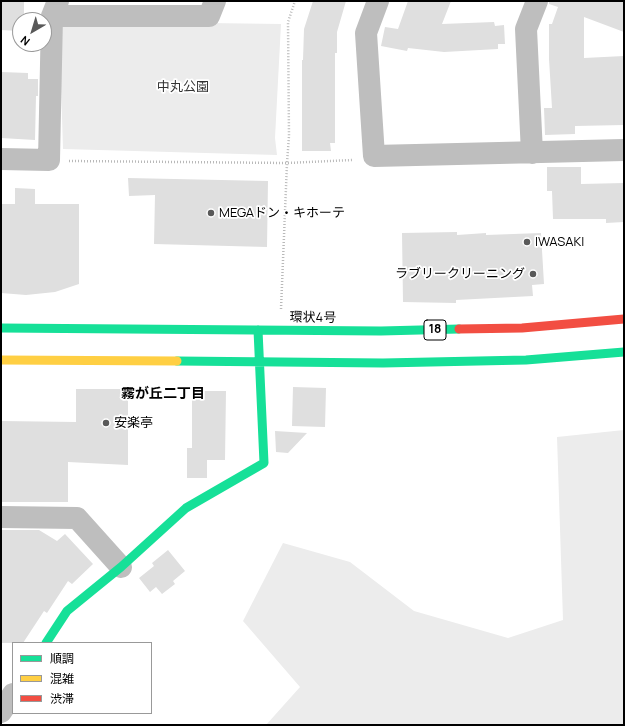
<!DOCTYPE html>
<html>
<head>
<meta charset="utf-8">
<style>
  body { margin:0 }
  #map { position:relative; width:625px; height:726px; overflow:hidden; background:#fff; font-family:Manrope,"Noto Sans JP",sans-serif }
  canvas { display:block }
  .frame { position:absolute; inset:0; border:2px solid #000; pointer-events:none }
  .legend { position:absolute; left:12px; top:642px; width:140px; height:72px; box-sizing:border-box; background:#fff; border:1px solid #999; margin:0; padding:5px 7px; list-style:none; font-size:12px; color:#000 }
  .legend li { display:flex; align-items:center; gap:8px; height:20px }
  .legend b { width:20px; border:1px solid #999 }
  .north { position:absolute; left:12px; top:12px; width:40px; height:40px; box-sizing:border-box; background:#fff; border:1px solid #999; border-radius:50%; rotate:218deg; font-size:11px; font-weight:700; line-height:16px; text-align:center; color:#000 }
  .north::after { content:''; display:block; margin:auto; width:14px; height:18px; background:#595959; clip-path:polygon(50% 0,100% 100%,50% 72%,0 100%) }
</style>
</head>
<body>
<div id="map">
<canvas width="625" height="726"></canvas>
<div class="frame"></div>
<ul class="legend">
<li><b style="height:5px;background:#16e098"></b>順調</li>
<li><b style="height:5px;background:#ffcf43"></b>混雑</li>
<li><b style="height:5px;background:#f24e42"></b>渋滞</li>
</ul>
<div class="north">N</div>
</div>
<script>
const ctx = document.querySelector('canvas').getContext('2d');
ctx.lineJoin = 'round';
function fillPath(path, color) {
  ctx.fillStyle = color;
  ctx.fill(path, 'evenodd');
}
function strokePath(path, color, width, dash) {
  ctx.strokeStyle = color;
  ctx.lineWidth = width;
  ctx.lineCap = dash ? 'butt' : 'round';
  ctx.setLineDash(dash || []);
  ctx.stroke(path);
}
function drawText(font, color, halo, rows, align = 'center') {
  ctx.font = font + ' Manrope,"Noto Sans JP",sans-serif';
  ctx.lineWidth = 3.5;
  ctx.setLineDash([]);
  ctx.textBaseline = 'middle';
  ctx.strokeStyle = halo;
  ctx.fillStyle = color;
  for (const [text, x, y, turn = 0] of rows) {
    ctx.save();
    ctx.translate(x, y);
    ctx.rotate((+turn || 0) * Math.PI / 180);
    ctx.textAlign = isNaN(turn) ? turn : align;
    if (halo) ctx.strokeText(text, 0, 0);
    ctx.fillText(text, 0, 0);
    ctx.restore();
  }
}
fillPath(new Path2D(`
  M59,21l222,3 -6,114 2,17 -214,-6z
  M624,430v295h-358l34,-38 -57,-66 40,-78 67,19 64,49 94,27 55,-18 -6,-183z`), '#ececec');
fillPath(new Path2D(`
  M1,1h23v19h-4v11l-19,-1z
  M313,1h33l-9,31v21h-2v90h-5l1,8h-29v-91h1l1,-31z
  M408,1h43l-9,23 52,-2 1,4 9,-1 1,19h-7v5l-54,3 -36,-4 -1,3 -26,-5 4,-19 13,2z
  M549,1h75v31l-40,-15v41l40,-2v69l-49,1v8l-30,1 -1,-27h8l-3,-49v-35h3l6,-17 -9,-3z
  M1,72l27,1v6h10v17h-2l-1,44 -34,-2z
  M547,167h34v17l43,-1v39l-18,1v-4h-53l-1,-28h-5z
  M128,178l140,3 -1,66 -113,-3 1,-49 -26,1z
  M15,188l20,1v15h44v80l-24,8 -29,3 -25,-2v-89h14z
  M457,232v3l29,-2v2l55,-2 3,51 -12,1 1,11 -77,4v3l-53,-1 -1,-69z
  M293,387l33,1 -1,39 -33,-1z
  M76,389h52v76l-60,-3v40h-67l1,-61 -1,-1v-19l75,1z
  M192,391h34l-1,69h-18v18h-20v-30h5z
  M275,431l32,2 -19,20 -12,-1z
  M1,530h38l18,11 8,-7 28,30 -21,20 -4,-3 -21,32 -3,-2 -21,32h-22z
  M168,550l17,21 -12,10 2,3 -13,10 -6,-7 -6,5 -11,-14 15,-12 -2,-3z`), '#dfdfdf');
strokePath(new Path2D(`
  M69,161l218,2 65,-3
  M281,309l6,-146 2,-27 -1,-114 7,-21`), '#b9b9b9', 2.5, [1, 2]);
strokePath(new Path2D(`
  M378,1l-12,32 8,123 250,-6
  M52,16h157l6,-15
  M532,153l-6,-124 11,-28
  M1,159l48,1 3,-144 6,-15
  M1,517l76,1 44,49
  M1,712l12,-18`), '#bebebe', 22);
strokePath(new Path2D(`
  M1,328l380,3 78,-2
  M177,361l206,2 143,-3 98,-8
  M46,643l21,-32 54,-44 65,-59 78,-45 -6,-133`), '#16e098', 9);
strokePath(new Path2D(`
  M1,360l176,1`), '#ffcf43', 9);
strokePath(new Path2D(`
  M459,329l63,-1 102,-9`), '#f24e42', 9);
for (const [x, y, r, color] of [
  [211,213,4,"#595959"],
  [527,242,4,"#595959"],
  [533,274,4,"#595959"],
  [106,423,4,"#595959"]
]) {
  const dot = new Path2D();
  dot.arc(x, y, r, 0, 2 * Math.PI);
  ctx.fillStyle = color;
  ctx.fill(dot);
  strokePath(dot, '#fff', 1.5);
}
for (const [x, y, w] of [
  [435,330,22]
]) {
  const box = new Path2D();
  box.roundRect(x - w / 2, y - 10, w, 20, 3);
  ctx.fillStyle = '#fff';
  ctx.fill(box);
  strokePath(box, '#000', 1);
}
drawText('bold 12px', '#000', null, [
  ["18",435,330]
]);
drawText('13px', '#333', '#fff', [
  ["中丸公園",183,87]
]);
drawText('13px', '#000', '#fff', [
  ["MEGAドン・キホーテ",219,213],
  ["IWASAKI",535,242],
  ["ラブリークリーニング",525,274,"right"],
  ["安楽亭",114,423]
], 'left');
drawText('13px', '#000', '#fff', [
  ["環状4号",313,318,1]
]);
drawText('bold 14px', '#000', '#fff', [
  ["霧が丘二丁目",163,394]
]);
</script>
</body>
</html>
